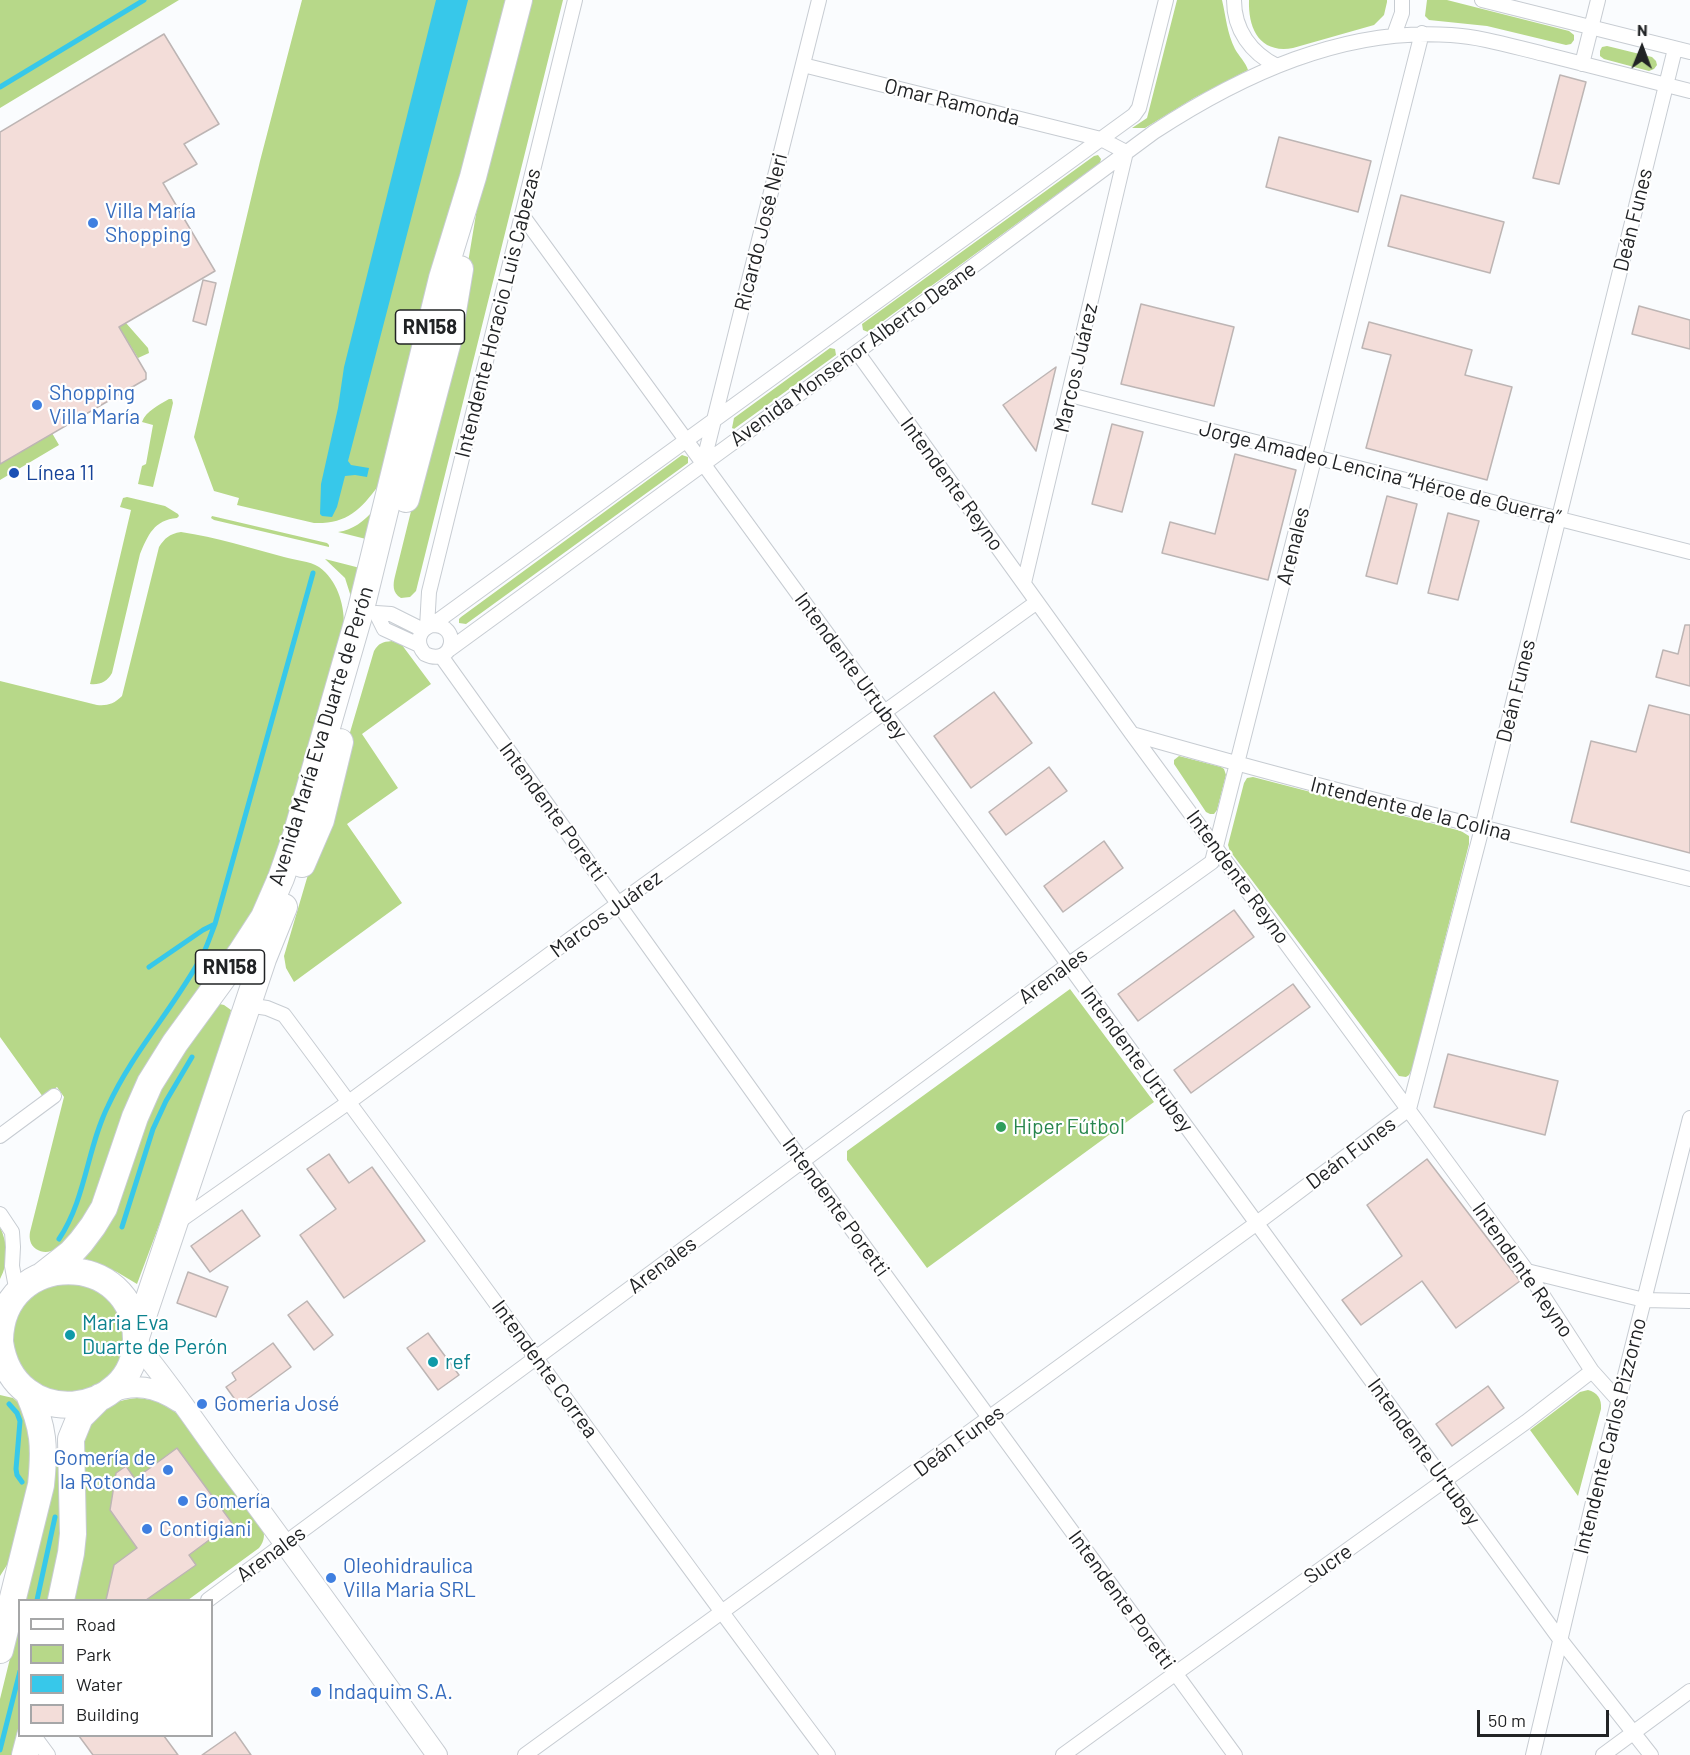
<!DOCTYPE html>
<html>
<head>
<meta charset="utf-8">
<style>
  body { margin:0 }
  #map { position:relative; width:1690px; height:1755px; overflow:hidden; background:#fafcfe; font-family:Barlow,sans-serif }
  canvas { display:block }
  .legend { position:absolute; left:18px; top:1599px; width:195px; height:138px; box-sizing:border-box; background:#fff; border:2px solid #a6a7a8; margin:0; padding:8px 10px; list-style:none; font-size:18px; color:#212325 }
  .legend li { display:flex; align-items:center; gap:12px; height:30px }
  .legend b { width:30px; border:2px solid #a6a7a8 }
  .north { position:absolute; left:1612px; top:18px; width:60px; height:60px; -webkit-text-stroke:4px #fff; paint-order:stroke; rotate:1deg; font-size:16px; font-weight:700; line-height:24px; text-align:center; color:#212325 }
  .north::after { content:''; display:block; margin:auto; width:21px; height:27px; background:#212325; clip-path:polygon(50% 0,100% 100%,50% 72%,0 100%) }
  .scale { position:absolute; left:1477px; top:1710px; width:132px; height:27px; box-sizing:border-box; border:3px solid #212325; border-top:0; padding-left:8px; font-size:18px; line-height:21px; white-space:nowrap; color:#212325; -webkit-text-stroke:4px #fff; paint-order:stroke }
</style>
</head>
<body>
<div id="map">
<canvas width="1690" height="1755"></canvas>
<ul class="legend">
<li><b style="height:8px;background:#fff"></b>Road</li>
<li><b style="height:16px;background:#b7d889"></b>Park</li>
<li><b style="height:16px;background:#37c8ea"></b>Water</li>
<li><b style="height:16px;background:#f3ddd9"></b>Building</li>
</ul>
<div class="north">N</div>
<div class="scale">50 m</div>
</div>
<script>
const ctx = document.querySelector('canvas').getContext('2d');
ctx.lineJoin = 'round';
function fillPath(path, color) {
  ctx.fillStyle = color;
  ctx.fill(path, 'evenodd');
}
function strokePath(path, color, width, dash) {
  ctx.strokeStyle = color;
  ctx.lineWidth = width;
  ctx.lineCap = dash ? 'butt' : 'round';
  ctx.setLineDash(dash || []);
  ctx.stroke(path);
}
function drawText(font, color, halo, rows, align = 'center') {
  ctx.font = font + ' Barlow,sans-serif';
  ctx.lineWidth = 4.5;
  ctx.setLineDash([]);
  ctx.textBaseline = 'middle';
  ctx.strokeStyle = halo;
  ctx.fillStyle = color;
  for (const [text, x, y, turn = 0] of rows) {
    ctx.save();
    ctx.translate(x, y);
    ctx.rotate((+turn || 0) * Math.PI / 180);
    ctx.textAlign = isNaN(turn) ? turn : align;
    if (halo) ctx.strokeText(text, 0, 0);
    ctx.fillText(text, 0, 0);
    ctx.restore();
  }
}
fillPath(new Path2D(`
  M0,0h179l-179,108z
  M302,0h207l-131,486c-18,25 -32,38 -64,37l-77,-18 2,-7 -25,-7 -20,-54 66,-276z
  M527,0h36l-147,591 -6,6 -9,1c-9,-5 -8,-14 -6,-22l59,-239 8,-38 17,-103z
  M1177,0h45c4,17 5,33 13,49 4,7 11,14 13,21l-54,28 -49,30h-13l15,-10z
  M1249,0h138v2l-3,13 -10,10 -81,23c-33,6 -45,-19 -44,-48z
  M1427,0h20l122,31 5,4v5l-3,4 -5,1 -79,-19 -58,-6 -4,-4z
  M1607,46l45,11 4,4 1,4 -3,4 -5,2 -45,-12 -4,-3v-5l2,-4z
  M1098,155l3,4 -1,4 -232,169 -5,-2 -1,-6 232,-168z
  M126,323l22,25 1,5 -11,5 -19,-31z
  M830,348l5,1 1,6 -102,74 -2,-1 2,-10z
  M169,399h3l1,4 -20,84 -15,-3 4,-18 4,-2 7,-39 -11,-3c4,-11 17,-17 27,-23z
  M52,433l7,12 -59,35v-16z
  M682,455l6,2v6l-222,161 -7,-1v-4l2,-2z
  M127,497l38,9 13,8 1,2 -2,2c-23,2 -29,17 -37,36l-28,119c-5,9 -12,12 -22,11l41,-174 -11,-3 3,-9z
  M374,510l-8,29 -28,-7c15,-2 26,-11 36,-22z
  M212,516l115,27 2,2v2l-115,-27 -3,-2z
  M181,532c35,5 69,16 103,25 10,3 26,4 35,10 18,13 25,36 25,57l-66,245 -195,353c-9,12 -29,39 -47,27 -6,-4 -7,-11 -6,-17l34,-135 -7,-10 -14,10 -43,-60v-356l97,24c10,1 17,-1 25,-9l37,-149c6,-9 10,-13 22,-15z
  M325,559l35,9 -8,32 -7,-22z
  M392,641l10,4 29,39 -69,50 36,54 -51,36 55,79 -108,79 -8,-14 -2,-12 90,-305c5,-8 8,-9 18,-10z
  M1179,756l42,11 3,2 2,6 -9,35 -3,4h-4l-4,-2 -32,-48v-4z
  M1253,777l208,54 8,5v8l-57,225 -3,6 -3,2 -7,-1 -169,-225 -2,-6 16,-62 3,-5z
  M1070,989l84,113 -227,166 -80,-108v-9z
  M215,1003l9,2 7,5 -1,7 -63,187 -30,80 -20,-12 -36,-15 63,-142z
  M0,1227c8,17 9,36 0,52z
  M56,1278l30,2 33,28 6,42 -16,29 -28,15 -41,-4 -30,-35 3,-44z
  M1588,1390c9,2 14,9 13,19l-23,87 -48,-66 50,-38z
  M0,1395l13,3 9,8 13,51 -21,97 -14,22z
  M137,1398c19,1 31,8 46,20l79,107c3,10 3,15 -3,23l-71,52h-117l11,-154c11,-30 22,-45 55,-48z
  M60,1445l4,76 -11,79h-28l31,-146z
  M19,1622v113l-4,20h-15v-56z`), '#b7d889');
fillPath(new Path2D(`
  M436,0h32l-120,461 3,4 18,3 -2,9 -12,-2 -10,1 -8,31 -5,10 -10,-1 -2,-2 1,-30 17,-76 6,-41z`), '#37c8ea');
strokePath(new Path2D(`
  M0,87l144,-87
  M149,967l54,-37 12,-6
  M122,1227l31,-98 13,-28 26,-44
  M59,1239c27,-40 28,-91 49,-133 25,-55 67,-99 95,-152 5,-10 8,-20 12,-30l98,-351
  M9,1404l8,9 3,8 -4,48 1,6 5,7
  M37,1600l18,-83
  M0,1750l20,-79`), '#37c8ea', 5);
const building = new Path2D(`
  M164,34l55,90 -35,20 13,20 -34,19 52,88 -96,56 27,46v6l-146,85v-332z
  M1560,75l26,7 -27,102 -26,-6z
  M1279,137l92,24 -13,51 -92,-25z
  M1401,195l103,27 -14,51 -102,-27z
  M203,280l13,3 -10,42 -13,-4z
  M1141,304l93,23 -20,79 -93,-22z
  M1639,306l51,14v29l-58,-15z
  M1369,322l103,28 -7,25 47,12 -25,93 -121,-32 25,-93 -29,-7z
  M1056,367l-20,84 -33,-46z
  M1112,424l31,8 -21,80 -30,-8z
  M1235,454l61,16 -28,110 -106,-27 8,-31 45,12z
  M1387,496l30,8 -20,80 -31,-8z
  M1448,513l31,8 -21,79 -30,-7z
  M1685,625h5v61l-34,-9 7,-27 15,4z
  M994,692l38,51 -61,45 -37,-52z
  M1649,705l41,10v138l-119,-31 20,-81 45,11z
  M1049,767l18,24 -61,44 -17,-23z
  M1104,841l19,27 -60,44 -19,-26z
  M1234,910l20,27 -116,84 -20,-27z
  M1293,984l17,23 -119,86 -17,-23z
  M1448,1054l110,27 -13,54 -111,-28z
  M329,1154l20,29 23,-16 53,74 -81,57 -44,-63 36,-26 -29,-40z
  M1427,1159l93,122 -64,47 -34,-47 -61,44 -19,-25 60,-44 -35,-51z
  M242,1210l18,26 -50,36 -19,-26z
  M188,1272l40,15 -12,30 -39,-14z
  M307,1301l26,34 -19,15 -26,-35z
  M428,1333l31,42 -21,15 -31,-42z
  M273,1343l18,24 -52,38 -13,-18 10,-7 -4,-7z
  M1488,1386l16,22 -52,38 -16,-22z
  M177,1448l55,75 -43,32 7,10 -50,35h-40l8,-35 23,-17 -27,-38 6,-37 10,-7 9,13z
  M235,1732l16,23h-49z
  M79,1736h85l14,19h-85z`);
fillPath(building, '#f3ddd9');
strokePath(building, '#bdb5b4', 1.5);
const street = new Path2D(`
  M1234,0c0,30 17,53 43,66
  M1482,0l208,52
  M1394,35l8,-22v-13
  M1582,64l16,-64
  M803,65l298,74 25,13 -102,431
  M522,215l1037,1423 92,117
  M857,352l275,382 395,537 65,100 27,30
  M1070,395l620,157
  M703,464l116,-464
  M376,613l8,16 35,16
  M376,613l15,1 32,16
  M432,625c30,-1 22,43 -7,29 -10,-11 -7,-24 7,-29l702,-510 5,-7 27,-108
  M427,627l2,-35 146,-592
  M450,649l407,-297 297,-220c87,-57 190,-105 297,-97 32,2 63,12 93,19 49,12 97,25 146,37
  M441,656l361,505 433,594
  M1132,734c185,53 372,99 558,145
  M247,1005l20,3 17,7c183,245 360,495 544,740
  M0,1136l54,-40
  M0,1214l12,18 1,15 -1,19 5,27
  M178,1222l171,-120 269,-198 419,-302
  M1527,1271l117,29 46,1
  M208,1600l860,-635 144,-103 210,-829
  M34,1736l14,19
  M525,1755l732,-532 152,-114 73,-281 193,-779
  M1063,1755l113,-82 350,-251 66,-51
  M1533,1755l59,-249 98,-388
  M1603,1755l87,-64`);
const secondary = new Path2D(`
  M135,1342c34,40 62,83 93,125 71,95 140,192 209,288
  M108,1393c27,-10 47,-7 71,9`);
const highway = new Path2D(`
  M406,499l42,-158 12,-72
  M302,864l19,-44 19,-78
  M43,1275l28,-22 10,-11 12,-16 11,-18 31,-91 15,-34 25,-40 65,-89 24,-37 17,-39 15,-43 65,-226 81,-331 31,-101 46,-177
  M136,1337l127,-378 21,-52
  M0,1340c2,-92 135,-91 136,-1 0,80 -123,94 -136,3
  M61,1600l10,-47 2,-19 -2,-95 9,-22 20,-20
  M0,1650l41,-165c4,-38 3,-57 -13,-93
  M25,1755l5,-19`);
strokePath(street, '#c7ccd2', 16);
strokePath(secondary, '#c7ccd2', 22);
strokePath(highway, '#c7ccd2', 28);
strokePath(street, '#fff', 14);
strokePath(secondary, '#fff', 20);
strokePath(highway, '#fff', 26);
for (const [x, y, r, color] of [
  [93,223,6,"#3f7fe0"],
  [37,405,6,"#3f7fe0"],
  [14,473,6,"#1a4fb4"],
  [1001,1127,6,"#2e9e5b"],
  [70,1335,6,"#0f9aa8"],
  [433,1362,6,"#0f9aa8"],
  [202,1404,6,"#3f7fe0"],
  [168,1470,6,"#3f7fe0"],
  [183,1501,6,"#3f7fe0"],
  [147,1529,6,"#3f7fe0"],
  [331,1578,6,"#3f7fe0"],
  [316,1692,6,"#3f7fe0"]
]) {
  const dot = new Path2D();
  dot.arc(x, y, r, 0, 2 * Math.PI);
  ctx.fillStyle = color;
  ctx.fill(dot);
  strokePath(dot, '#fff', 2);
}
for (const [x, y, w] of [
  [430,327,69],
  [230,967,69]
]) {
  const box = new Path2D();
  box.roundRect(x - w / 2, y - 17, w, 34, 4.5);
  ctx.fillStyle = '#fff';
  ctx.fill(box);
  strokePath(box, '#212325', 1.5);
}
drawText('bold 20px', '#212325', null, [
  ["RN158",430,327],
  ["RN158",230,967]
]);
drawText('21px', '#212325', '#fff', [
  ["Omar Ramonda",952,102,14],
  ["Deán Funes",1633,220,-76],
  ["Ricardo José Neri",761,232,-76],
  ["Intendente Horacio Luis Cabezas",498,313,-76],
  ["Avenida Monseñor Alberto Deane",853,354,-36],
  ["Marcos Juárez",1076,368,-77],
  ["Jorge Amadeo Lencina “Héroe de Guerra”",1380,473,14],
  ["Intendente Reyno",952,484,54],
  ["Arenales",1293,546,-76],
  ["Intendente Urtubey",851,666,54],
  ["Deán Funes",1516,691,-76],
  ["Avenida María Eva Duarte de Perón",321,736,-73],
  ["Intendente de la Colina",1411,809,14],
  ["Intendente Poretti",553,812,54],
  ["Intendente Reyno",1238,877,54],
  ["Marcos Juárez",606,914,-36],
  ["Arenales",1053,976,-36],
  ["Intendente Urtubey",1137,1059,54],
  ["Deán Funes",1351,1153,-37],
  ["Intendente Poretti",836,1207,54],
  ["Arenales",662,1265,-37],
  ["Intendente Reyno",1523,1270,55],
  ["Intendente Correa",545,1369,54],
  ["Intendente Carlos Pizzorno",1610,1436,-76],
  ["Deán Funes",959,1441,-36],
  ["Intendente Urtubey",1424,1452,54],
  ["Arenales",271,1554,-36],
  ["Sucre",1328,1564,-35],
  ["Intendente Poretti",1122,1600,54]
]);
drawText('21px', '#366cbe', '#fff', [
  ["Villa María",105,211],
  ["Shopping",105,235],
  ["Shopping",49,393],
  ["Villa María",49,417],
  ["Gomeria José",214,1404],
  ["Gomería de",156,1458,"right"],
  ["la Rotonda",156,1482,"right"],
  ["Gomería",195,1501],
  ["Contigiani",159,1529],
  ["Oleohidraulica",343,1566],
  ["Villa Maria SRL",343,1590],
  ["Indaquim S.A.",328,1692]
], 'left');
drawText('21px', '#164399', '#fff', [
  ["Línea 11",26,473]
], 'left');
drawText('21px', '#27864d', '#fff', [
  ["Hiper Fútbol",1013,1127]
], 'left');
drawText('21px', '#0d838f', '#fff', [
  ["Maria Eva",82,1323],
  ["Duarte de Perón",82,1347],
  ["ref",445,1362]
], 'left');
</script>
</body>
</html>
